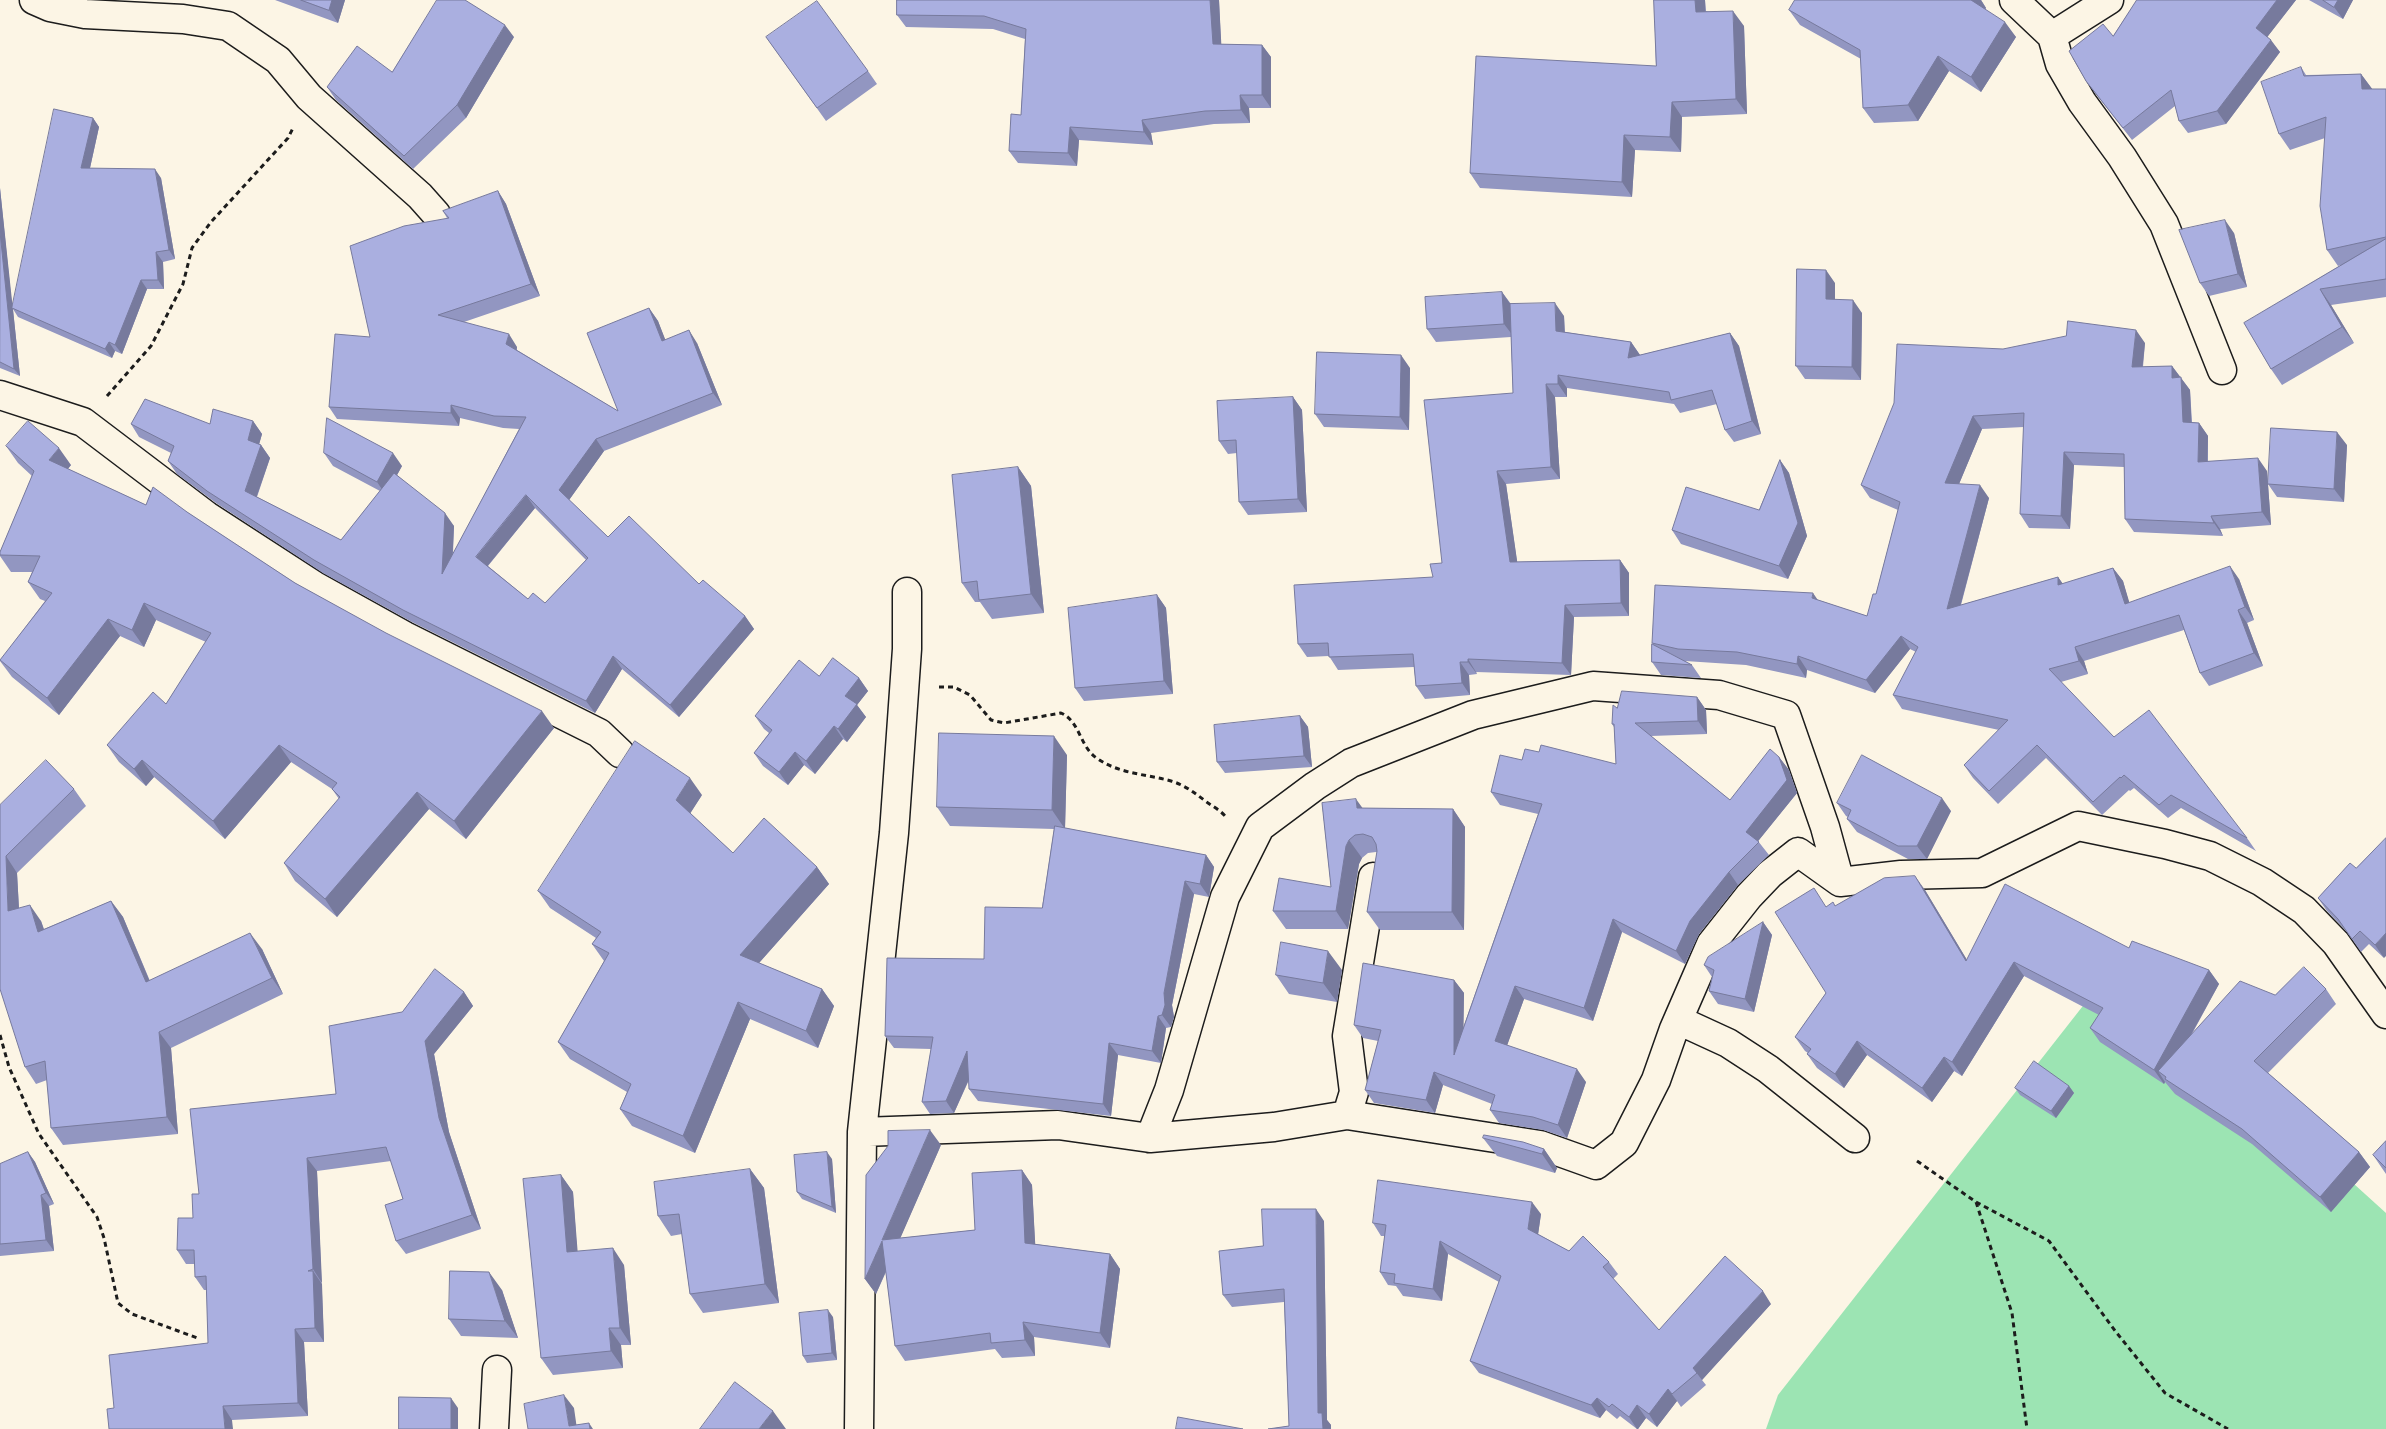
<!DOCTYPE html>
<html>
<head>
<meta charset="utf-8">
<style>
  body { margin:0 }
  canvas { display:block; background:#fcf5e5 }
</style>
</head>
<body>
<canvas width="2386" height="1429"></canvas>
<script>
const ctx = document.querySelector('canvas').getContext('2d');
ctx.lineJoin = 'round';
function fillPath(path, color) {
  ctx.fillStyle = color;
  ctx.fill(path, 'evenodd');
}
function strokePath(path, color, width, dash) {
  ctx.strokeStyle = color;
  ctx.lineWidth = width;
  ctx.lineCap = dash ? 'butt' : 'round';
  ctx.setLineDash(dash || []);
  ctx.stroke(path);
}
fillPath(new Path2D(`
  M2104,979l134,100 148,134v216h-620l12,-34z`), '#9ce4b3');
const minor = new Path2D(`
  M34,0l16,7 35,7 98,5 45,7 50,34 31,37 111,99 16,18
  M2014,0l38,36
  M2109,0l-57,36 8,28 22,38 40,55 42,67 58,146
  M0,395l83,27 124,94 108,70 90,50 194,97 21,20
  M1678,1020l50,23 40,26 87,69
  M1347,1115l193,30 56,20 28,-22 32,-63 18,-51 37,-85 38,-48 21,-22 28,-22 42,30
  M862,1132l196,-7 92,13 19,-48 56,-193 35,-70 55,-41 36,-23 122,-48 120,-29 126,9 67,20 39,112 15,55 61,-7 81,-2 96,-47 87,18 45,12 52,26 42,28 32,33 50,71
  M1150,1138l124,-11 73,-12 7,-23 -7,-56 26,-159
  M494,1429l3,-59
  M859,1429l3,-297 32,-299 13,-184v-57`);
strokePath(minor, '#1c1c1c', 31);
strokePath(new Path2D(`
  M107,396l44,-50 32,-62 9,-36 19,-26 77,-84 5,-10
  M939,687h15l16,8 21,25 13,3 57,-10c20,9 18,34 37,46 22,15 48,15 73,22 14,4 25,13 37,22 6,4 13,8 18,14
  M0,1035l9,32 30,67 58,83 7,21 14,65 14,11 68,25
  M1917,1161l59,41 36,111 15,116
  M1976,1202l73,39 67,91 49,61 63,36`), '#1c1c1c', 3, [5, 4]);
strokePath(minor, '#fcf5e5', 28);
fillPath(new Path2D(`
  M275,0h70l-7,23z
  M1219,0l2,44 41,1 9,12v51h-22l1,15 -36,1 -63,9 2,12 -74,-5 -2,26 -59,-3 -9,-12 12,-36 4,-76 -32,-10 -87,-2 -9,-12z
  M1654,0h51l1,11 38,15 3,88 -65,3 -1,35 -46,-2 -3,47 -152,-9 -10,-15 186,-107z
  M1795,0h186l5,8 -1,1 31,28 -35,55 -32,-21 -31,50 -44,2 -11,-15 -2,-49 -61,-34 -11,-15z
  M2137,0h159l-29,37 13,15 -54,72 -38,9 -9,-12 -4,-15 -43,34 -37,-47 -9,-12 27,-45z
  M2309,0h44l-10,19z
  M514,37l-48,81 -53,51 -77,-69 -9,-13 65,-15z
  M766,37l102,34 9,13 -51,37z
  M2301,67l5,8 55,-1 11,15h14v208l-55,8 23,38 -72,42 -11,-16 -27,-46 97,-58 -3,1 -11,-16 -2,-112 -35,12 -11,-16z
  M93,118l6,9 -9,41 71,10 14,81 -12,3 1,27h-17l-25,65 -7,-3 -3,7 -94,-41 -5,-8 7,67 -20,-8v-180l12,118z
  M498,191l8,13 34,92 -76,26 53,25v3l101,61 31,-103 9,13 7,19 32,3 25,62 -118,46 -35,49 39,37 91,47 46,32 9,13 -75,88 -57,-48 -27,44 -183,-91 -89,-49 -107,-70 -39,-29 -9,-13 3,-8 -32,-16 -8,-13h79l43,-3 9,13 -3,10 2,1 9,13 -13,39 84,43 39,-49 -47,-25 -9,-13 78,13 -5,9 57,51 -1,28 66,-125 -16,-1 -43,-10 -1,8 -122,-7 -8,-12 41,-70 77,-119 -4,-7zM535,508l51,52 -41,43 -17,-4 -40,-33z
  M2234,233l13,54 -38,9 -9,-13z
  M1835,283v17l27,13 -1,67 -56,-1 -9,-13z
  M1502,292l9,12 53,12 1,16 66,10 9,13 90,-22 9,13 22,88 -27,8 -9,-12 -8,-26 -37,9 -6,-9 -107,-16v9h-12l5,82 -54,5 11,78 103,-2 9,13v43l-55,1 -3,58 -95,-3 1,2 -8,1 1,20 -45,4 -9,-13 -2,-19 -76,3 -9,-14 -22,1 -9,-13 135,-67 9,-14 71,-170 -2,-56 -75,5 -9,-13z
  M2145,343l-2,24 29,-1 18,24 2,32 7,1 9,13v25l59,10 4,54 -51,4 3,7 -89,-4 -9,-13 -1,-52 -50,-2 -4,64 -41,-1 -9,-14 4,-87 -42,2 -23,55 30,14 -28,107 97,-28 5,7 50,-16 10,13 6,22 110,-24 15,41 -7,3 16,43 -54,20 -9,-13 -16,-43 -100,31 4,13 -27,8 53,55 133,101 9,13 -75,-43 -13,10 -34,-30 -4,3 -1,-1 -27,25 -56,-57 -48,46 -25,-26 -9,-13 35,-35 -97,-21 -9,-14 23,-43 -6,-3 -35,44 -68,-23 -1,8 -60,-13 -61,-4 7,4 9,13 -40,-3 -9,-13 1,-18 -1,-1 166,-43 49,16 9,-22 22,-84 -28,-12 -9,-13 142,-136z
  M1410,368l-1,62 -85,-3 -9,-13z
  M1293,397l9,13 5,102 -59,3 -9,-13 -2,-49 -9,1 -9,-13z
  M2347,445l-3,57 -67,-5 -9,-13z
  M6,446l65,19 -3,4 78,36 41,7 108,71 259,145 -88,111 -37,-30 -92,108 -42,-36 -11,-18 55,-64 -7,-10 -41,-27 -66,77 -71,-62 -8,9 -27,-24 -12,-17 59,-41 40,-62 -50,-22 -12,27 -24,-11 -61,79 -47,-38 -12,-16 45,-60 -5,-2 -12,-17 4,-10h-21l-11,-16v-4l32,-76 -14,-13z
  M1780,460l9,13 18,63 -19,43 -107,-35 -9,-14 87,-20z
  M1018,467l13,19 13,127 -52,6 -12,-17h-5l-13,-19z
  M1157,595l9,13 7,86 -89,7 -9,-13z
  M819,676l40,2 9,13 -11,14 9,12 -19,25 -4,-3 -28,35 -11,-9 -16,20 -25,-19 -9,-13 15,-20 -5,-4 -9,-13z
  M1697,697l9,13 1,24 -56,2 79,64 49,-43 10,13 8,23 -39,48 11,14 -31,30 -39,49 -14,30 -63,-32 -29,89 -69,-22 -17,46 79,37 -19,56 -24,-8 -44,-7 -9,-13 2,-6 -49,-19 -8,28 -61,-10 -9,-13 13,-49 -15,-3 -9,-13 100,-45 10,13 -1,35 75,-214 -38,-9 -9,-13 31,-32 17,-8 77,12 -2,-37 -2,-3 5,-16z
  M1300,716l8,11 4,40 -87,6 -8,-11z
  M1067,755l-2,73 141,27 8,12 -5,30 -15,-3 -22,111 2,12 -3,10 -5,1 -5,35 -43,-8 -7,61 -133,-15 -9,-12v-9l-15,33 -24,1 -8,-12 9,-53 -37,-1 -9,-12 99,-77 58,-51 12,-79 -104,-3 -13,-19z
  M74,789l12,17 -69,67 2,35 22,13 3,8 67,-28 12,16 27,64 112,-32 21,45 -112,54 7,86 -115,11 -12,-17 -4,-48 -11,4 -11,-17 -25,-262z
  M702,795l-12,18 43,40 84,14 12,17 -70,79 63,26 12,17 -16,42 -68,-29 -55,134 -63,-27 -12,-17 7,-17 -57,-33 -12,-17 46,-81 -12,-17 4,-6 -46,-30 -12,-17z
  M1322,803l40,5 91,1 12,18 -1,103h-84l-13,-18 10,-60h-1l-8,1 -6,5 -3,6 -11,65h-62l-13,-18 58,-24z
  M1837,803l114,8 -24,48h-19l-51,-27 -10,-13 1,-2 -2,-1z
  M2350,863l34,95 -15,-14 -8,8 -14,-20 -20,-21 -9,-13z
  M1925,890l42,70 162,-12 80,22 10,14 -27,50 83,-39 51,-6 10,15 -68,69 91,79 11,15 -39,45 -79,-68 -77,-50 -10,-12 -1,2 -64,-42 -10,-14 9,-13 -75,-39 -62,100 -8,-5 -22,31 -65,-47 -23,33 -27,-20 -10,-14 1,-1 -3,-2 -10,-14 31,-44 1,-86 9,-1z
  M1763,922l9,13 -18,77 -36,-8 -9,-13 3,-14 -8,-12z
  M1342,970l-5,32 -48,-8 -13,-19z
  M464,992l9,14 -39,48 15,78 32,97 -75,25 -10,-13 7,-42 -12,-38 -74,10 7,171h-20l4,74 -76,4 -118,-12 94,-65 -1,-53h-3l-9,-13v-13h-9l-9,-14 16,-32 6,-24 137,-100 66,-82z
  M2069,1086l5,7 -18,25 -36,-23 -5,-7z
  M1483,1138l61,11 13,19 -2,5 -58,-17z
  M2386,1141v33l-13,-19z
  M941,1145l-41,93 75,-8 47,-60 10,15 3,59 75,10 10,15 -10,79 -76,-11 1,19 -33,2 -7,-9 -90,12 -10,-15 -9,-74 -10,22 -11,-15z
  M28,1152l7,10 19,42 -5,2 5,45 -54,5v-92z
  M832,1159l4,54 -34,-14 -5,-7z
  M750,1169l14,19 15,115 -76,10 -13,-19 -8,-60 -11,2 -13,-20z
  M561,1175l12,17 4,59 47,14 7,80h-10l2,23 -70,7 -12,-17z
  M1541,1214l-3,20 31,17 40,11 9,12 -5,5 46,51 112,-26 -69,76 4,5 -25,22 -4,-6 -20,26 -11,-9 -8,11h-1l-17,-13 -3,3 -11,-9 -6,8 -121,-45 -9,-12 29,-79 -51,-28 -6,47 -39,-5 -7,-10 -8,-1 -8,-13 5,-36h-4l-8,-13z
  M1324,1221l3,199 4,5v4h-63l21,-3 -5,-124 -52,5 -9,-12 40,-49z
  M502,1290l16,48 -57,-2 -12,-17z
  M833,1317l4,43 -30,3 -4,-7z`), '#9296c1');
fillPath(new Path2D(`
  M332,0h13l-7,23 -9,-13z
  M1210,0h9l3,57 -9,-13z
  M1695,0h10l1,27 -10,-15z
  M1971,0h10l5,8 -5,7z
  M2277,0h19l-31,40 -9,-12z
  M2338,0h15l-10,19 -9,-12z
  M1733,11l11,15 3,88 -11,-15z
  M2005,22l11,15 -35,55 -10,-15z
  M505,25l9,12 -48,81 -9,-13z
  M2271,40l9,12 -54,72 -9,-13z
  M1262,45l9,12v51l-9,-13z
  M1938,56l11,15 -31,50 -10,-16z
  M2361,74l12,16 -11,-1z
  M1240,95l9,13 1,15 -9,-13z
  M1672,102l10,15 -1,35 -11,-15z
  M93,118l6,9 -11,50 -7,-9z
  M1142,120l9,13 2,12 -9,-13z
  M1070,127l9,13 -2,26 -9,-13z
  M1624,135l11,15 -3,47 -10,-15z
  M155,169l6,9 14,81 -6,-9z
  M0,188l20,188 -6,-7 -14,-137z
  M498,191l8,13 34,92 -9,-12z
  M2225,220l9,13 13,54 -9,-13z
  M156,252l7,10 1,27 -6,-9z
  M1826,270l9,13v30l-9,-14z
  M141,280l6,9 -25,65 -7,-9z
  M2320,289l11,16 23,38 -12,-16z
  M1502,292l9,13 3,32 -10,-13z
  M1853,300l9,13 -1,67 -9,-13z
  M1555,303l9,13 1,27 -9,-12z
  M649,308l9,13 13,33 -9,-13z
  M689,330l8,13 25,62 -9,-12z
  M2136,330l9,13 -4,38 -9,-14z
  M1730,333l9,13 22,88 -9,-13z
  M509,334l8,13 -2,9 -9,-12z
  M109,342l6,9 -3,7 -7,-9z
  M1631,342l9,13 -3,16 -9,-13z
  M1401,355l9,13 -1,62 -9,-13z
  M2172,366l18,24 2,45 -9,-13 -11,-44z
  M1558,375l9,13v9l-9,-13z
  M1546,384l9,13 5,82 -9,-12z
  M1293,397l9,13 5,102 -9,-13z
  M451,405l9,13 -1,8 -8,-13z
  M1973,416l9,13 -28,67 -9,-13z
  M253,421l9,13 -5,18 -9,-12z
  M2199,423l9,13 -1,39 -9,-13z
  M2337,432l10,13 -3,57 -10,-13z
  M596,439l8,12 -37,52 -8,-13z
  M261,445l9,13 -16,46 -9,-13z
  M59,448l12,17 -10,12 -12,-17z
  M2064,452l10,13 -4,64 -9,-13z
  M393,453l9,13 -16,29 -9,-13z
  M2258,458l9,13 4,54 -9,-13z
  M1780,460l9,13 18,63 -19,43 -9,-13z
  M1018,467l13,19 13,127 -13,-19z
  M1497,471l9,13 13,90 -9,-12z
  M1980,485l9,13 -33,124 -9,-13z
  M526,495l9,13 -50,61 -9,-12z
  M445,513l9,13 -3,60 -9,-12z
  M2211,516l9,13 3,7 -9,-13z
  M1620,560l9,13v43l-8,-13z
  M2230,566l9,13 15,41 -9,-13z
  M2113,568l10,13 11,37 -9,-14z
  M2058,577l9,13 -9,-5z
  M1813,593l9,13 -10,-8z
  M1157,595l9,13 7,86 -9,-13z
  M144,603l12,17 -12,27 -12,-17z
  M1565,605l9,12 -3,58 -9,-12z
  M2238,610l9,13 16,43 -9,-13z
  M745,616l9,13 -75,88 -9,-12z
  M108,619l12,17 -61,79 -12,-17z
  M1901,636l9,13 -35,44 -9,-13z
  M2075,647l9,14 4,13 -9,-13z
  M613,656l9,13 -27,44 -9,-12z
  M1798,656l9,14 -1,8 -9,-14z
  M1468,659l8,13 1,2 -9,-12z
  M1460,662l9,13 1,20 -8,-12z
  M859,678l9,13 -11,14 9,12 -19,25 -9,-13 7,-33z
  M1697,697l9,13 1,24 -9,-13z
  M542,711l12,17 -88,111 -12,-18z
  M1300,716l8,11 4,40 -8,-11z
  M834,726l9,13 -28,35 -9,-13z
  M1054,736l13,19 -2,74 -13,-19z
  M279,745l12,17 -66,77 -12,-18z
  M795,752l9,13 -16,20 -9,-13z
  M1779,757l10,13 8,23 -42,52 -9,-13z
  M142,760l12,17 -8,9 -12,-17z
  M690,778l12,17 -14,22 -12,-17z
  M417,792l12,17 -92,108 -12,-18z
  M1942,798l9,13 -24,48 -10,-13z
  M1356,799l13,18 -12,-9z
  M1453,809l12,18 -1,103 -12,-18z
  M1349,840l13,18 -3,6 -11,65 -12,-18 10,-65z
  M1206,855l8,12 -5,30 -9,-13z
  M6,856l11,17 3,55 -12,-17z
  M817,867l12,17 -78,88 -11,-17z
  M1729,872l9,13 -39,49 -14,30 -9,-13 14,-30z
  M1915,876l10,14 51,85 -10,-14z
  M1185,881l9,13 -22,111 2,12 -3,10 -9,-12 2,-22z
  M111,901l12,16 34,82 -11,-17z
  M30,905l11,16 9,27 -12,-16z
  M1613,919l9,13 -29,89 -9,-13z
  M1763,922l9,13 -18,77 -9,-13z
  M250,933l12,16 21,45 -11,-16z
  M2386,933v23l-2,2 -9,-13z
  M1328,951l14,19 -5,32 -14,-19z
  M2014,962l10,14 -62,100 -10,-14z
  M2209,970l10,14 -52,94 -1,-1 -8,-6 7,11 -1,2 -10,-14z
  M1454,980l10,13 -1,75 -9,-13z
  M1515,986l9,13 -20,55 -9,-13z
  M822,989l12,17 -16,42 -12,-17z
  M464,992l9,14 -39,48 15,78 32,97 -9,-14 -33,-97 -14,-77z
  M738,1002l12,17 -55,134 -12,-17z
  M1158,1016l8,12 -5,35 -9,-12z
  M159,1032l12,16 7,86 -11,-17z
  M1857,1041l10,14 -23,33 -9,-14z
  M1109,1043l9,12 -7,61 -8,-12z
  M967,1051l9,12 -22,50 -8,-12z
  M1944,1057l10,14 -22,31 -10,-14z
  M1577,1069l9,13 -19,56 -9,-13z
  M1434,1072l9,13 -8,28 -9,-13z
  M2069,1086l5,7 -18,25 -5,-7z
  M930,1130l11,15 -48,110 -11,-15z
  M1544,1149l13,19 -2,5 -13,-19z
  M28,1152l7,10 19,42 -8,-11z
  M827,1152l5,7 4,54 -4,-6z
  M2359,1152l11,15 -39,45 -11,-15z
  M307,1158l10,13 5,112 -9,-14z
  M750,1169l14,19 15,115 -14,-19z
  M1022,1170l10,15 4,73 -11,-15z
  M561,1175l12,17 6,77 -12,-17z
  M41,1195l8,11 5,45 -8,-11z
  M1532,1202l9,12 -4,28 -9,-13z
  M1316,1209l8,12 3,199 4,5v4h-8l-5,-16z
  M882,1241l10,16 -16,37 -11,-15z
  M1440,1241l8,13 -6,47 -9,-12z
  M613,1248l11,17 7,80 -11,-17z
  M1110,1254l10,15 -10,79 -10,-15z
  M313,1271l9,13 2,58 -9,-14z
  M489,1272l13,18 16,48 -13,-17z
  M1763,1291l8,13 -69,76 -9,-12z
  M828,1310l5,7 4,43 -5,-7z
  M1023,1322l11,15 1,19 -10,-16z
  M609,1328l12,17 2,23 -12,-17z
  M295,1329l9,13 4,74 -10,-13z
  M1668,1389l9,12 -20,26 -8,-13z
  M564,1395l10,13 3,21 -8,-3z
  M451,1398l7,10v21h-7z
  M1597,1398l9,12 -6,8 -9,-13z
  M1637,1405l9,13 -8,11h-1l-8,-12z
  M223,1406l9,14 1,9h-8z
  M773,1411l13,18h-27z
  M589,1423l4,6h-3z`), '#777a9d');
const building = new Path2D(`
  M301,0h31l-3,10z
  M437,0h28l40,25 -48,80 -53,51 -77,-69 30,-41 35,26z
  M897,0h313l3,44 49,1v50h-22l1,15 -36,1 -63,9 2,12 -74,-5 -2,26 -59,-2 2,-37 10,1 5,-86 -42,-13 -87,-1z
  M1654,0h41l1,12 37,-1 3,88 -64,3 -2,35 -46,-2 -2,47 -152,-9 6,-117 180,10z
  M1795,0h176l34,22 -34,55 -33,-21 -30,49 -45,3 -3,-58 -71,-40z
  M2137,0h140l-21,28 15,12 -54,71 -38,10 -8,-31 -48,38 -37,-47 -17,-30 34,-27 10,12z
  M2323,0h15l-4,7z
  M817,1l51,70 -51,37 -51,-71z
  M2301,67l3,9 57,-2 1,15h24v148l-59,13 -7,-44 6,-89 -47,17 -18,-52z
  M54,109l39,9 -12,50 74,1 14,81 -13,2 2,28h-17l-26,65 -6,-3 -4,7 -93,-41z
  M498,191l33,93 -93,31 71,19 -3,10 112,67 -31,-78 62,-25 13,33 27,-11 24,63 -117,46 -37,51 49,47 21,-21 70,68 4,-4 42,36 -75,89 -57,-49 -27,45 -183,-91 -89,-50 -107,-69 -39,-30 6,-15 -43,-22 14,-25 65,25 3,-15 40,12 -5,19 13,5 -16,46 96,49 53,-67 51,40 -3,61 84,-157 -32,-1 -43,-11v8l-122,-6 6,-73 35,3 -20,-91 54,-20 45,-8 -6,-7zM526,495l62,63 -43,45 -12,-10 -5,6 -52,-42z
  M2225,220l13,54 -38,9 -21,-53z
  M0,232l14,137 -14,-7z
  M2386,239v40l-66,10 22,38 -71,42 -27,-46z
  M1797,269l29,1v29l27,1 -1,67 -56,-1z
  M1502,292l2,32 -77,5 -2,-32z
  M1555,303l1,28 75,11 -3,16 102,-25 22,88 -27,9 -13,-40 -41,10 -2,-8 -111,-17v9h-12l5,83 -54,4 13,91 110,-2 1,43 -56,2 -3,58 -94,-4v3h-8l2,21 -46,3 -3,-32 -84,3 -1,-14 -30,1 -4,-59 139,-8 -3,-13 12,-1 -18,-163 89,-7 -3,-89z
  M2068,321l68,9 -4,37 40,-1v12l9,-1 2,45 16,1 -1,39 60,-4 4,54 -51,4 3,7 -89,-4 -1,-65 -60,-2 -3,64 -41,-2 4,-101 -51,3 -28,67 35,2 -33,124 111,-32v8l55,-17 12,36 105,-38 15,41 -7,3 16,43 -54,20 -21,-58 -104,32 4,14 -30,8 65,68 35,-27 98,128 -76,-43 -12,10 -35,-30 -3,3 -1,-1 -27,25 -56,-57 -48,46 -25,-26 44,-45 -115,-25 25,-48 -17,-11 -35,44 -68,-24 -1,8 -60,-12 -59,-3 -26,-6 3,-58 158,8 -1,5 55,18 6,-22h3l24,-92 -39,-17 33,-82 3,-59 106,5 63,-13z
  M1317,352l84,3 -1,62 -85,-3z
  M1293,397l5,102 -59,3 -3,-62 -17,1 -2,-40z
  M327,418l66,35 -16,29 -53,-29z
  M28,421l31,27 -10,12 97,45 7,-18 34,25 108,71 91,50 156,78 -88,110 -37,-29 -92,107 -41,-36 56,-66 -8,-8 5,-6 -58,-38 -66,76 -71,-61 -8,9 -27,-24 46,-53 13,12 45,-71 -67,-30 -12,27 -24,-11 -61,79 -47,-38 52,-67 -24,-11 12,-26 -40,-1v-3l34,-81 -28,-25z
  M2271,428l66,4 -3,57 -66,-5z
  M1780,460l18,63 -19,43 -107,-36 14,-43 73,23z
  M1018,467l13,127 -52,6 -2,-19 -15,2 -10,-108z
  M1157,595l7,86 -89,7 -7,-80z
  M1652,644l40,21 -40,-3z
  M833,658l26,20 -14,18 12,8 -19,25 -4,-3 -28,35 -11,-9 -16,20 -25,-19 18,-23 -17,-14 44,-56 20,16z
  M1622,691l75,6 1,24 -63,2 95,77 40,-51 9,8 8,23 -41,52 13,10 -30,30 -39,49 -14,30 -63,-32 -29,89 -69,-22 -20,55 82,28 -19,56 -25,-8 -43,-7 5,-15 -61,-23 -8,28 -61,-10 16,-60 -27,-5 9,-62 91,17v75l88,-251 -51,-12 9,-37 22,5 3,-11 14,3 2,-7 75,19 -2,-40h-2l1,-19 4,3z
  M1300,716l4,40 -87,6 -3,-37z
  M939,733l115,3 -2,74 -115,-3z
  M635,741l55,37 -14,22 57,53 31,-35 53,49 -77,88 82,34 -16,42 -68,-29 -55,134 -63,-27 11,-25 -73,-42 51,-89 -17,-9 9,-12 -63,-41z
  M1862,755l80,43 -25,48h-19l-51,-27 4,-9 -14,-7z
  M46,760l28,29 -68,67 2,55 22,-6 8,27 73,-31 35,81 104,-49 22,45 -113,54 8,85 -116,11 -6,-67 -20,6 -25,-78v-184z
  M1356,799l1,9 96,1 -1,103h-85l10,-61 -1,-7 -4,-7 -9,-3 -8,1 -6,5 -3,6 -10,65h-63l6,-33 52,9 -9,-84z
  M1055,826l151,29 -6,29 -15,-3 -21,112 1,12 -3,10 -4,1 -6,35 -43,-8 -6,61 -134,-15 -2,-38 -21,50 -24,1 11,-65 -48,-1 2,-78 97,1 1,-52 57,1z
  M2386,838v95l-11,12 -15,-14 -8,8 -14,-20 -20,-21 32,-35 6,5z
  M1915,876l51,85 39,-77 124,64 3,-7 77,29 -55,100 -64,-42 13,-20 -89,-46 -62,100 -8,-5 -22,31 -65,-47 -22,33 -28,-20 4,-5 -16,-12 31,-44 -51,-81 39,-24 12,19 7,-5 2,4 49,-28z
  M1763,922l-18,77 -36,-8 5,-21 -10,-5 4,-8z
  M1281,942l47,9 -5,32 -47,-8z
  M2304,967l22,22 -72,72 105,91 -39,45 -78,-68 -77,-50 1,-2 -8,-6 82,-90 35,14z
  M435,969l29,23 -39,49 14,77 33,97 -76,26 -11,-36 18,-6 -17,-52 -79,11 6,111 -5,2h5l2,57 -20,1 3,74 -75,3 2,23h-116l-2,-20 7,-1 -5,-53 99,-12 -2,-67 -11,1 -1,-27h-17l1,-32h15l-1,-24h7l-9,-85 146,-15 -7,-68 73,-14z
  M2034,1061l35,25 -18,25 -36,-23z
  M930,1130l-48,110 93,-10 -3,-57 50,-3 3,73 85,11 -10,79 -77,-11 2,18 -34,3 -1,-10 -95,13 -13,-105 -17,38 1,-104 22,-29v-15z
  M1484,1135l39,7 21,7 -2,5 -59,-16z
  M2386,1141v27l-13,-13z
  M28,1152l18,41 -5,2 5,45 -46,4v-80z
  M827,1152l5,55 -35,-15 -3,-37z
  M750,1169l15,115 -75,10 -11,-80 -21,2 -4,-34z
  M561,1175l6,77 46,-4 7,80h-11l2,23 -70,7 -18,-179z
  M1378,1180l154,22 -4,27 41,22 14,-15 26,26 -6,5 56,63 66,-74 38,35 -70,77 4,5 -25,21 -4,-5 -19,25 -12,-9 -8,12 -17,-13 -3,3 -12,-9 -6,7 -121,-44 31,-85 -61,-35 -7,48 -39,-6 1,-9 -15,-2 6,-47 -13,-2z
  M1262,1209h54l2,204h4l1,16h-55l21,-3 -5,-137 -61,6 -4,-44 44,-5z
  M450,1271l39,1 16,49 -56,-2z
  M828,1310l4,43 -29,3 -4,-43z
  M735,1382l38,29 -14,18h-59z
  M564,1395l5,31 20,-3 1,6h-62l-4,-25z
  M399,1397l52,1v31h-52z
  M1178,1417l65,12h-67z`);
fillPath(building, '#aaafe0');
strokePath(building, '#777a9d', 1);
</script>
</body>
</html>
